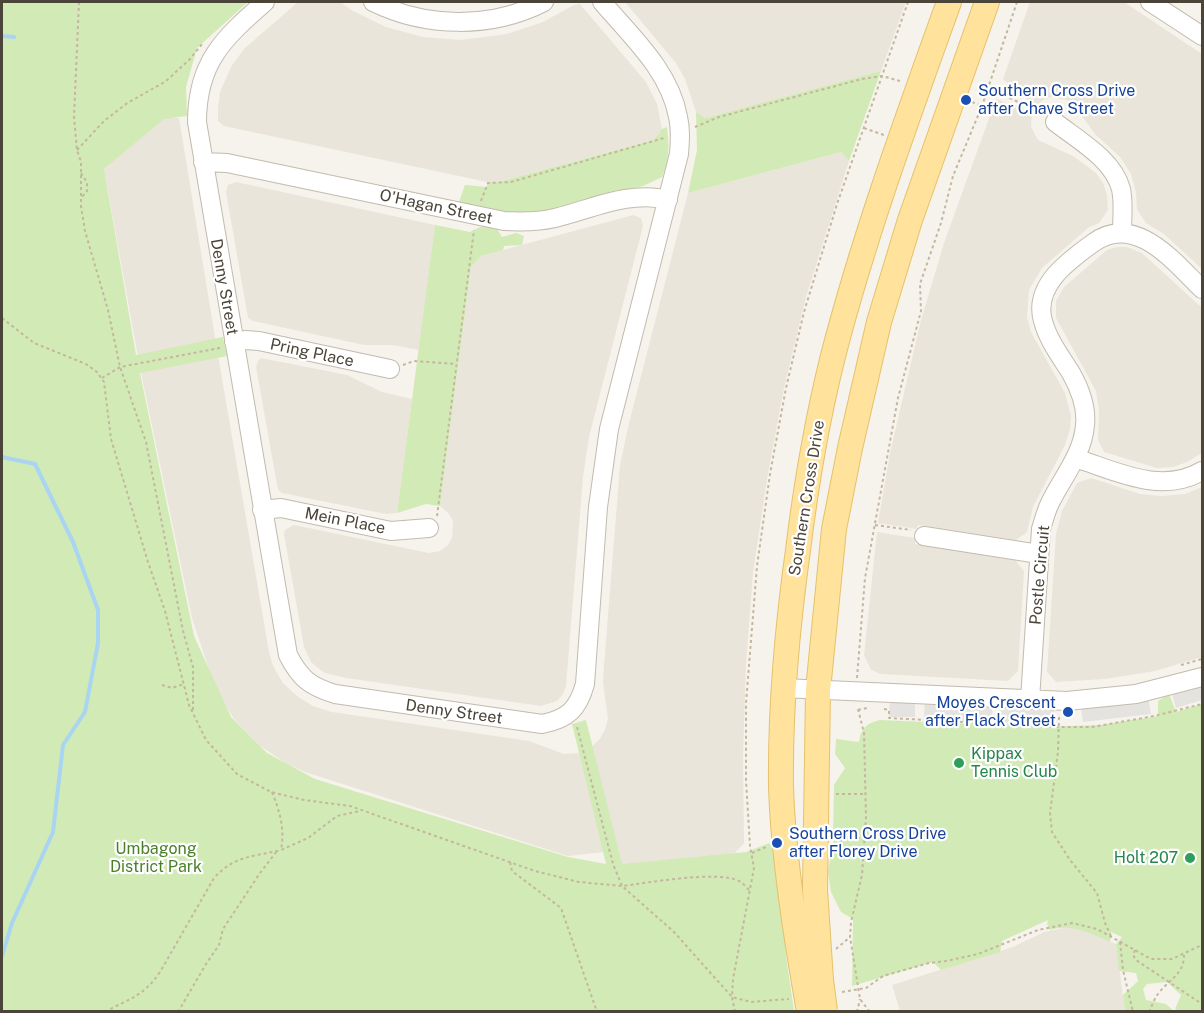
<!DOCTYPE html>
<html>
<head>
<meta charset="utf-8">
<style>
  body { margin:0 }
  #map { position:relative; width:1204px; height:1013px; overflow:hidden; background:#f6f3ec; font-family:"Public Sans",sans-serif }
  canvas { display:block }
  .frame { position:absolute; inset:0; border:3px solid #4b4439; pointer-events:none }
</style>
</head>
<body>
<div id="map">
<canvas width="1204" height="1013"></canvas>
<div class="frame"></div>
</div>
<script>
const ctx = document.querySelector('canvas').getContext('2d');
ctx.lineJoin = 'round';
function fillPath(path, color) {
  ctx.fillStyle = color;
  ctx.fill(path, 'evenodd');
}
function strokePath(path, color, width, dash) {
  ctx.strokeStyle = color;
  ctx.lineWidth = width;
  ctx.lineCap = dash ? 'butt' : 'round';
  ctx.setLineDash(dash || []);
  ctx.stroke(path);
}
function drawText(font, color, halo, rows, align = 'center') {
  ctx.font = font + ' "Public Sans",sans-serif';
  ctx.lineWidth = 4.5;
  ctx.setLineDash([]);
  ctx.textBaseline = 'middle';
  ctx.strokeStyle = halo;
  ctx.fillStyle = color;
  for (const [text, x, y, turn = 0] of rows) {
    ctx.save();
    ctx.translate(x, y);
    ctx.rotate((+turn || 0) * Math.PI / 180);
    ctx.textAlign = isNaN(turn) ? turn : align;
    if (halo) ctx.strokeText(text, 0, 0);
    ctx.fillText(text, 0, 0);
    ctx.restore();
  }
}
fillPath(new Path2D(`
  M298,2h42l13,9 33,16 37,10 38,3 46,-6 36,-12 31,-17 6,-1 66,78 11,22 5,25 -8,11 -157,42h-10l-263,-56 -6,-5v-13l2,-16 12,-27 13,-17z
  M625,2h281l-25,69 -176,47 -9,-6 -11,-33 -9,-16z
  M1030,2h94l78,52v215l-38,-35 -18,-11 -9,-13 -1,-18 -5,-18 -11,-17 -25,-23 -21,-29 -7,-5 -16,-3 -8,3 -8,6 -32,-27z
  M996,99l36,14 -1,14 7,13 35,16 23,17 7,10 4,12 1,15 -9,13 -11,5 -46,40 -13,22 -2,27 4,15 34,61 6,23 -1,13 -5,16 -32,62 -6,25 -11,8 -98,-15 -1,4 -39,-6 12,-70 31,-133 23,-77z
  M164,118h15l37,225 -78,14 -34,-188z
  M841,152l8,9 -43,136 -22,91 -17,91 -14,94 -7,91 -3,92 1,87 -9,10 -115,15 -30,-120 9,-8 6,-10 3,-12 -5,-35 1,-17 16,-201 9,-42 59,-230z
  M236,182l199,43 -16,125 -27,-5h-28l-111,-24 -5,-3 -22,-126 2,-7z
  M633,215l8,3 2,8 -54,211 -6,40 -17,209 -3,8 -6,7 -16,5 -195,-28 -21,-5 -7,-5 -7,-6 -7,-15 -20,-113 1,-4 9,-5 135,28 11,-2 8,-6 4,-7 1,-17 -4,-7 -9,-8 31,-239 10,-11z
  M1117,247h10l15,6 60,55v145l-15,9 -14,5 -16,1 -53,-16 -6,-12 1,-30 -3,-19 -40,-73v-17l8,-14 43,-37z
  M218,355l51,297 4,14 10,17 14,13 16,10 19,6 197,29 35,13 15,-1 25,99 -36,4 -263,-84 -18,-8 -28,-19 -25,-26 -18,-29 -24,-72 -52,-250z
  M261,358l86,17 35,17 30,7 -15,114 -11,1 -104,-21 -4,-3 -22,-123 2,-6z
  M1091,478l49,16 21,2 24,-2 17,-7v170l-47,14 -50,8 -49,3 -9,-10 9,-138 6,-23 15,-28z
  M877,532l38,6v6l100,16 9,11 -6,100 -10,10 -127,-7 -10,-4 -7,-15z
  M1068,927l12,2 36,15 9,67h-225l-8,-26 121,-38 31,-15z`), '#eae5da');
fillPath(new Path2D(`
  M2,2h246l-51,46 -11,39 1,29 -23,3 -60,50 32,186 87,-18 4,19 -87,17 54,263 37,81 36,36 48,26 253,78 38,7 -34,-140 14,-4 36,144 124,-12 26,-10 12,69 2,45 8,55 -792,1z
  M881,71l-32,90 -8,-9 -153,41 9,-43 -1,-38 9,6z
  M667,127c2,20 3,30 -5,50l-19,9 -97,25 -26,4 -61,-13 6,-17 22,2v-5h11l156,-42 8,-11z
  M435,225l35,7 10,-5h16l6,10 14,-4 8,3 -2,9 -18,1 -1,4 -22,6 -10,11 -31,239 -14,-2 -29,9z
  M1169,694l7,18 26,-8v307h-24l-3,-2 6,-14 -14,-13 -20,2 -4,5 3,11 20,4 8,7h-49l-2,-16 15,-14 -2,-8 -17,-2 -3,-27 6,-7 -11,-5 -1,10c-19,-8 -38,-19 -60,-12l-3,-6 1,-4 -46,21 -2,11 -59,18 -8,-8 -81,24 1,-67 -12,-7 -10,-20 -3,-20 5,-31 1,-56 11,-17 -10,-14 1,-15 23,3c2,-14 8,-19 21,-22l159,7 62,-2 57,-9v-15z`), '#d2eab5');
fillPath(new Path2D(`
  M1202,677v23l-26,8 -6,-22z
  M1147,691l4,23 -68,8 -3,-22z
  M890,694l25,1v22h-26z
  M925,695l68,4 -1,23 -68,-3z
  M1000,699l55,2 -1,23 -54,-2z`), '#e5e3e0');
strokePath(new Path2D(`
  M2,36l12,1
  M2,457l33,7 38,78 25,68v33l-13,69 -22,33 -10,87 -41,91 -10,33`), '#a9d4f2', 4);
const minor = new Path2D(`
  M265,2c-41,36 -68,60 -68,120l91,533c12,23 21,31 47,39l207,30c26,-5 36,-15 43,-40l13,-177 11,-78 70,-275c1,-13 2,-25 -1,-37 -8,-46 -47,-81 -76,-115
  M373,2c53,26 118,27 171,0
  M1150,2l52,34
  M1055,122c23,18 58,37 66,67 3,14 1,29 1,43
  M203,162l24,1 277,58c18,1 34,1 51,-3 37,-9 75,-28 113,-18
  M234,342l11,-2 14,1 131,28
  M1075,458c41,13 86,37 127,13
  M262,510l19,-2 110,23 38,-3
  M924,536l115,18
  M783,688l284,13 69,-7 66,-17
  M1030,700l11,-171c3,-9 5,-18 9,-26 12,-25 33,-49 35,-78 2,-19 -5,-36 -14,-52 -10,-16 -23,-33 -28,-52 -10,-35 25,-60 50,-78 42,-31 81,19 109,46`);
const major = new Path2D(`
  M821,980l-6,-90 3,-200 16,-161 16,-81 29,-126 31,-102 77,-218
  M804,982c-11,-64 -21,-130 -23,-195 -1,-80 6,-158 17,-237 8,-65 19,-130 35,-194 31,-120 74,-237 116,-354`);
strokePath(minor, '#c2bbae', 20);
strokePath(major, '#e6c16a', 26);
strokePath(new Path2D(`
  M79,2l-5,115 3,33 4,12v44l4,25 23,79 12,57 26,75 37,189 10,36v45
  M988,87l54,27
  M972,102l10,4
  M695,127l24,-10 143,-38 20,-3 18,5
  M864,128l20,7
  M77,150l27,-29 22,-17 40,-23 24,-22 12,-15
  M81,173l6,9v9l-5,6
  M481,201l7,-18 23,-1 153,-44
  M2,318l32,25 52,21 11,8 7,10 7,57 37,123 17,49 24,94 17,35 31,34 34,18 33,8 46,6 185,65 44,11 43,4 52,46 58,65 19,5 38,-3
  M403,365l11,-4 42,3
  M102,378l18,-11 100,-19
  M437,516l37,-286
  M875,525l36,5
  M1181,665l21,-6
  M857,678l8,-100 33,-180 23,-87 -1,-27 21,-61 12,-47 29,-70 35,-104
  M162,685l10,3 12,-4
  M858,709l6,24 2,84 -4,58 -11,47 -1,15 10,62 10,13
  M884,709l5,1v8l170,9h33l62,-11 48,-12
  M858,710l9,-2
  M1059,717l-1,35 -8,61 2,19 18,28 27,33 8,30 6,13
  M577,727l36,137 9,22c25,-3 96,-16 117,-5 4,2 7,6 10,9
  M272,792c8,20 13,37 9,58l27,-12 29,-22 23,-5
  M836,794h30
  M835,845l9,-7h20
  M752,853l14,-6
  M510,862l2,9 49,37 36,104
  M1120,942l3,28 10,42
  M836,949l14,-12
  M1135,950l-2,5 3,5 66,44
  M842,992l24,-4 17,-12 46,-13 17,-2 32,-7 60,-24 34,-7 25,6 54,30h21l30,-14
  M105,1012c25,-14 38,-15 55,-40l54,-94c21,-23 39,-21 67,-28
  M178,1012l28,-48 13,-19 4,-16 37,-56 17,-22
  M735,1012l-3,-15 1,-18 21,-111 -4,-22 -4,-66v-77l11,-137 13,-92 16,-86 18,-76 33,-108 71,-202
  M857,1012l3,-13
  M1149,1012c3,-6 5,-13 9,-18 10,-14 26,-19 26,-39`), '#c4b79f', 2, [3, 3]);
strokePath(minor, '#fff', 18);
strokePath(major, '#ffe39c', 24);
const majorBridge = new Path2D(`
  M821,980l4,31
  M804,982l5,30`);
strokePath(majorBridge, '#e6c16a', 26, []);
strokePath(majorBridge, '#ffe39c', 24);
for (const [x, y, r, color] of [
  [966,100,6,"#1a4fb4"],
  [1068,712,6,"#1a4fb4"],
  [959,763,6,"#2e9e5b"],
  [777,843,6,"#1a4fb4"],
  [1190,858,6,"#2e9e5b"]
]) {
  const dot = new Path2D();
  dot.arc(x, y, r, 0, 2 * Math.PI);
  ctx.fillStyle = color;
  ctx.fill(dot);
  strokePath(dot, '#fff', 2);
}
drawText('16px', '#164399', '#fff', [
  ["Southern Cross Drive",978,91],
  ["after Chave Street",978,109],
  ["Moyes Crescent",1056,703,"right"],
  ["after Flack Street",1056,721,"right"],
  ["Southern Cross Drive",789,834],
  ["after Florey Drive",789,852]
], 'left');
drawText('16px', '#4b4439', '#fff', [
  ["O'Hagan Street",436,207,12],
  ["Denny Street",224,287,80],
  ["Pring Place",312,353,12],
  ["Southern Cross Drive",807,498,-81],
  ["Mein Place",345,521,11],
  ["Postle Circuit",1040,575,-85],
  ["Denny Street",454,712,8]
]);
drawText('16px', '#27864d', '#fff', [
  ["Kippax",971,754],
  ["Tennis Club",971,772],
  ["Holt 207",1178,858,"right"]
], 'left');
drawText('16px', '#4a7f2a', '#fff', [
  ["Umbagong",156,849],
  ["District Park",156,867]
]);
</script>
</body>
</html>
